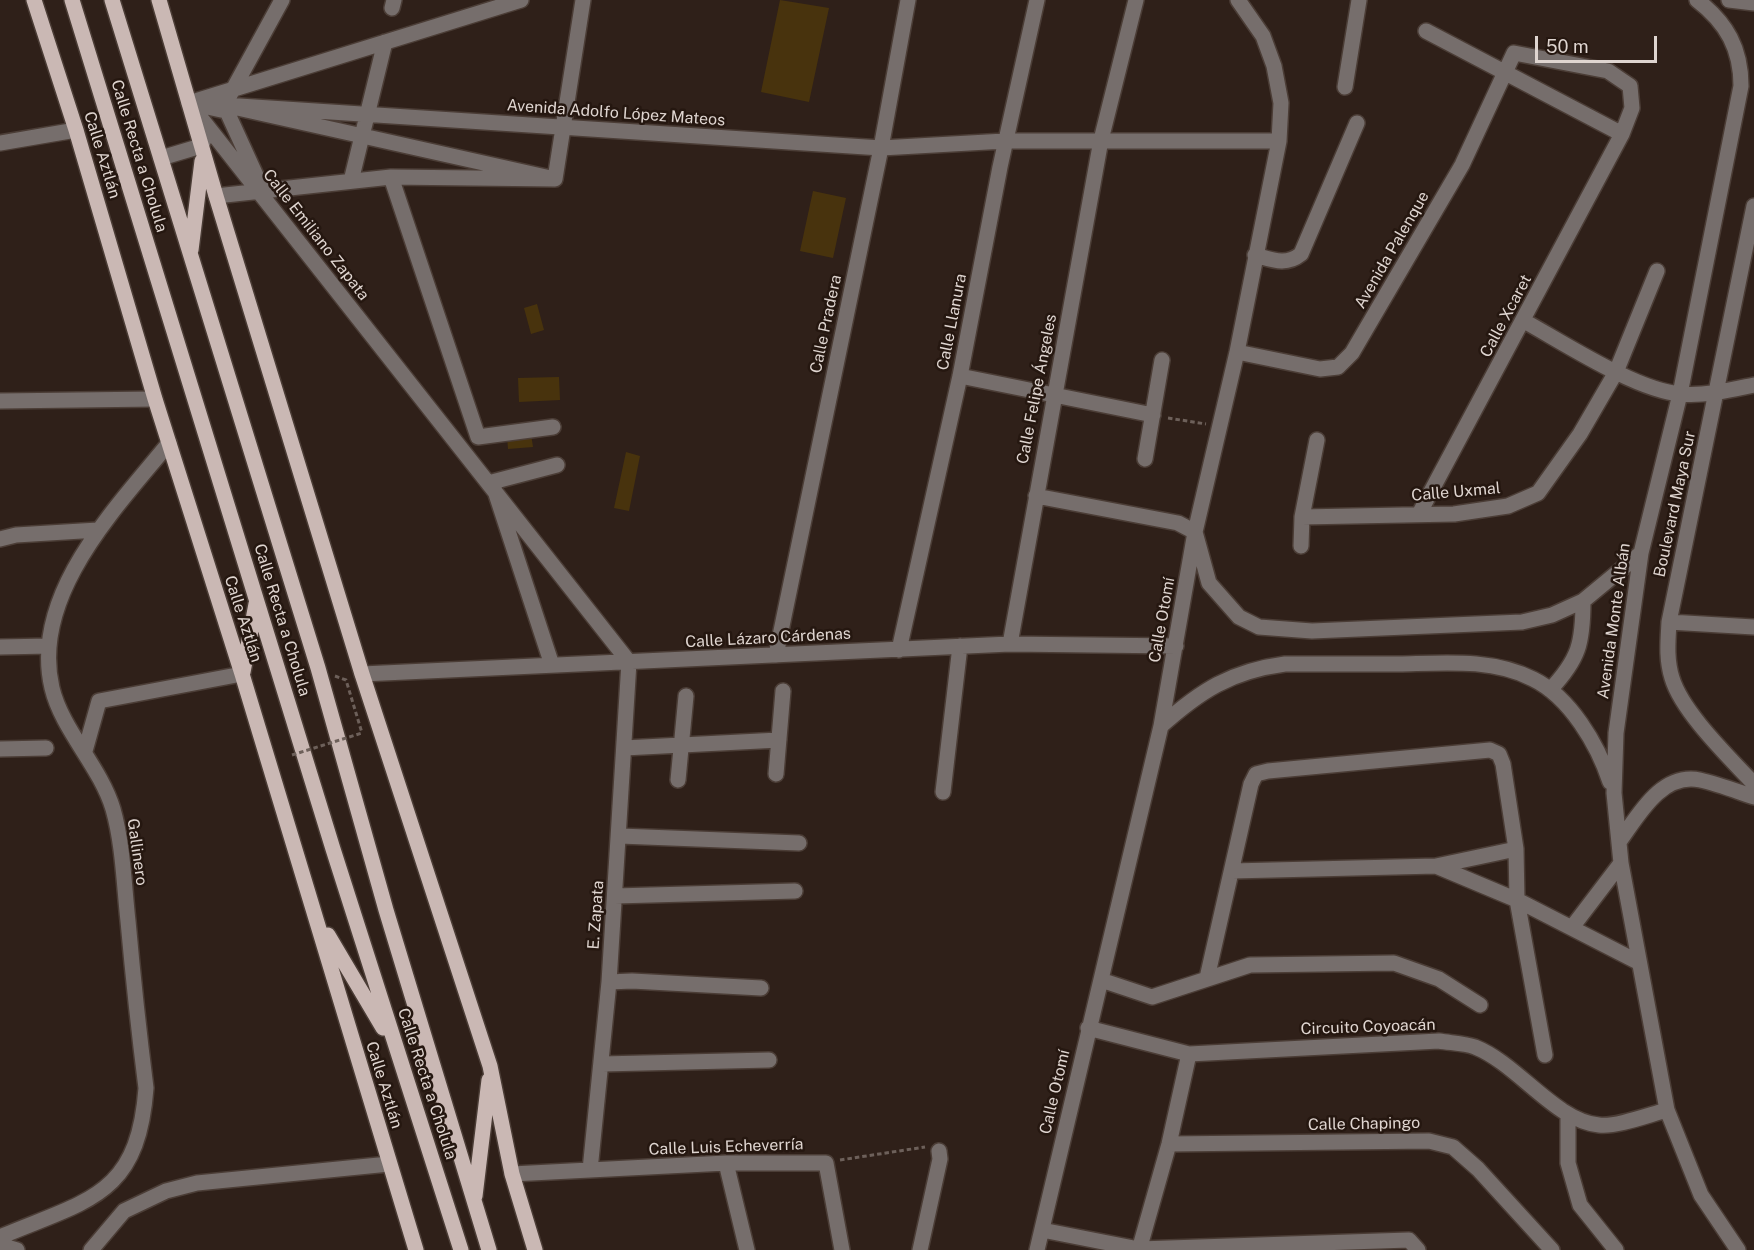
<!DOCTYPE html>
<html>
<head>
<meta charset="utf-8">
<style>
  body { margin:0 }
  #map { position:relative; width:1754px; height:1250px; overflow:hidden; background:#2f2019; font-family:"Public Sans",sans-serif }
  canvas { display:block }
  .scale { position:absolute; left:1535px; top:36px; width:122px; height:27px; box-sizing:border-box; border:3px solid #dfd5d0; border-top:0; padding-left:8px; font-size:18px; line-height:21px; white-space:nowrap; color:#dfd5d0; -webkit-text-stroke:4px #251710; paint-order:stroke }
</style>
</head>
<body>
<div id="map">
<canvas width="1754" height="1250"></canvas>
<div class="scale">50 m</div>
</div>
<script>
const ctx = document.querySelector('canvas').getContext('2d');
ctx.lineJoin = 'round';
function fillPath(path, color) {
  ctx.fillStyle = color;
  ctx.fill(path, 'evenodd');
}
function strokePath(path, color, width, dash) {
  ctx.strokeStyle = color;
  ctx.lineWidth = width;
  ctx.lineCap = dash ? 'butt' : 'round';
  ctx.setLineDash(dash || []);
  ctx.stroke(path);
}
function drawText(font, color, halo, rows, align = 'center') {
  ctx.font = font + ' "Public Sans",sans-serif';
  ctx.lineWidth = 5;
  ctx.setLineDash([]);
  ctx.textBaseline = 'middle';
  ctx.strokeStyle = halo;
  ctx.fillStyle = color;
  for (const [text, x, y, turn = 0] of rows) {
    ctx.save();
    ctx.translate(x, y);
    ctx.rotate((+turn || 0) * Math.PI / 180);
    ctx.textAlign = isNaN(turn) ? turn : align;
    if (halo) ctx.strokeText(text, 0, 0);
    ctx.fillText(text, 0, 0);
    ctx.restore();
  }
}
fillPath(new Path2D(`
  M780,0l49,8 -20,94 -48,-10z
  M813,191l33,7 -13,60 -33,-7z
  M537,304l7,26 -13,4 -7,-26z
  M559,377l1,23 -41,2 -1,-24z
  M531,434l2,13 -25,2 -1,-13z
  M626,452l14,4 -11,55 -15,-3z`), '#48330d');
const minor = new Path2D(`
  M521,0l-332,103 440,559 -20,320 -19,188
  M1697,0c30,23 44,49 44,86l-61,308 -39,159 -25,180 -2,60 7,70 46,247 34,85 37,55
  M1729,0l25,3
  M392,8l2,-8
  M1426,31l196,103
  M1345,87l14,-87
  M230,95l52,-95
  M224,105l36,79
  M0,143l76,-13
  M161,158l40,-12 5,-10
  M391,177l87,260 75,-10
  M555,179l28,-179
  M351,181l34,-139
  M216,196l175,-19 164,2 -331,-74 -3,5 -32,-7 35,2 657,43 124,-7h274
  M1754,206l-85,416c-1,19 -3,37 3,56 10,34 57,79 82,106
  M1255,255c18,5 31,11 46,-1l56,-131
  M1524,321c40,22 113,70 157,73 25,2 49,-4 73,-9
  M1237,352l83,17 18,-2 14,-14 110,-188 52,-112 94,18 22,15 2,22 -10,26 -203,380
  M960,376l193,39
  M0,401l155,-2
  M1145,459l17,-99
  M1036,496l142,27 17,9 14,51 30,34 20,10 53,4 210,-9 30,-7 31,-14 58,-48
  M1302,517l152,-3 54,-8 30,-13 42,-59 36,-62 41,-101
  M0,539l16,-4 82,-5
  M1301,546l1,-29 15,-77
  M1669,622l85,5
  M1010,644l91,-504 35,-140
  M0,647l49,-1
  M899,650l61,-274 40,-209 37,-167
  M776,655l105,-507 27,-148
  M552,665l-60,-183 65,-17
  M362,674l648,-30 166,2
  M1550,690c29,-31 33,-47 33,-89
  M1161,726c39,-35 70,-55 124,-62 38,0 76,0 114,0 44,-1 93,-6 134,15 37,18 65,66 77,103
  M624,748l155,-8
  M0,749l46,-1
  M85,751l14,-50 143,-27
  M776,774l7,-83
  M678,780l8,-84
  M943,792l17,-146
  M620,836l179,7
  M1619,842c19,-26 42,-70 81,-62 18,4 36,11 54,17
  M1436,866l80,-17
  M1232,871l204,-5 81,34 121,62
  M615,896l180,-5
  M1573,926l48,-63
  M1207,978l44,-194 5,-10 12,-3 222,-21 9,4 4,10 13,85 1,51 28,155
  M1101,980l51,17 98,-32 144,-2 45,16 41,26
  M609,982l23,-1 129,7
  M1088,1028l101,26 250,-13c11,2 25,2 36,6 43,17 80,74 124,78 18,2 49,-10 68,-15
  M602,1064l167,-4
  M1568,1114v49l12,42 36,45
  M1169,1144l260,-3 24,6 25,22 74,81
  M726,1163l21,87
  M512,1174l214,-11h100l16,87
  M1042,1230l97,19 270,-9 9,10
  M0,1237c87,-37 138,-40 146,-149 -7,-55 -13,-111 -18,-167 -4,-36 -5,-77 -15,-112 -13,-43 -51,-79 -61,-121 -22,-93 64,-180 117,-245
  M0,1245l17,5
  M91,1250l33,-39 42,-20 31,-8 192,-19
  M920,1250l20,-91 -1,-8
  M1037,1250l124,-524 34,-194 42,-180 42,-211 2,-38 -7,-37 -11,-30 -25,-36
  M1139,1250l30,-106 20,-90`);
const major = new Path2D(`
  M34,0l42,130 79,269 87,275 174,576
  M72,0l261,849 128,401
  M112,0l206,668 68,242 103,340
  M159,0l57,196 146,478 128,392 22,108 23,76
  M191,250l11,-89
  M243,672l13,-68
  M328,935l55,93
  M475,1196l14,-116`);
strokePath(minor, '#4b3d36', 18);
strokePath(major, '#4b3d36', 18);
strokePath(new Path2D(`
  M1168,418l38,6
  M335,676l11,4 16,53
  M840,1160l85,-13`), '#6d605a', 3, [4.5, 3]);
strokePath(minor, '#766e6c', 15);
strokePath(major, '#cab8b4', 15);
strokePath(new Path2D(`
  M292,755l70,-22`), '#6d605a', 3, [4.5, 3]);
drawText('16px', '#dfd5d0', '#251710', [
  ["Avenida Adolfo López Mateos",616,113,4],
  ["Calle Aztlán",102,155,73],
  ["Calle Recta a Cholula",139,156,73],
  ["Calle Emiliano Zapata",316,235,52],
  ["Avenida Palenque",1392,250,-60],
  ["Calle Xcaret",1506,316,-62],
  ["Calle Llanura",952,322,-79],
  ["Calle Pradera",826,324,-78],
  ["Calle Felipe Ángeles",1037,389,-79],
  ["Calle Uxmal",1456,492,-5],
  ["Boulevard Maya Sur",1675,504,-78],
  ["Calle Aztlán",243,619,72],
  ["Calle Recta a Cholula",282,620,73],
  ["Calle Otomí",1162,620,-80],
  ["Avenida Monte Albán",1614,621,-82],
  ["Calle Lázaro Cárdenas",768,638,-3],
  ["Gallinero",137,852,82],
  ["E. Zapata",596,915,-86],
  ["Circuito Coyoacán",1368,1027,-2],
  ["Calle Recta a Cholula",427,1084,72],
  ["Calle Aztlán",384,1085,73],
  ["Calle Otomí",1055,1092,-77],
  ["Calle Chapingo",1364,1124,-1],
  ["Calle Luis Echeverría",726,1147,-2]
]);
</script>
</body>
</html>
